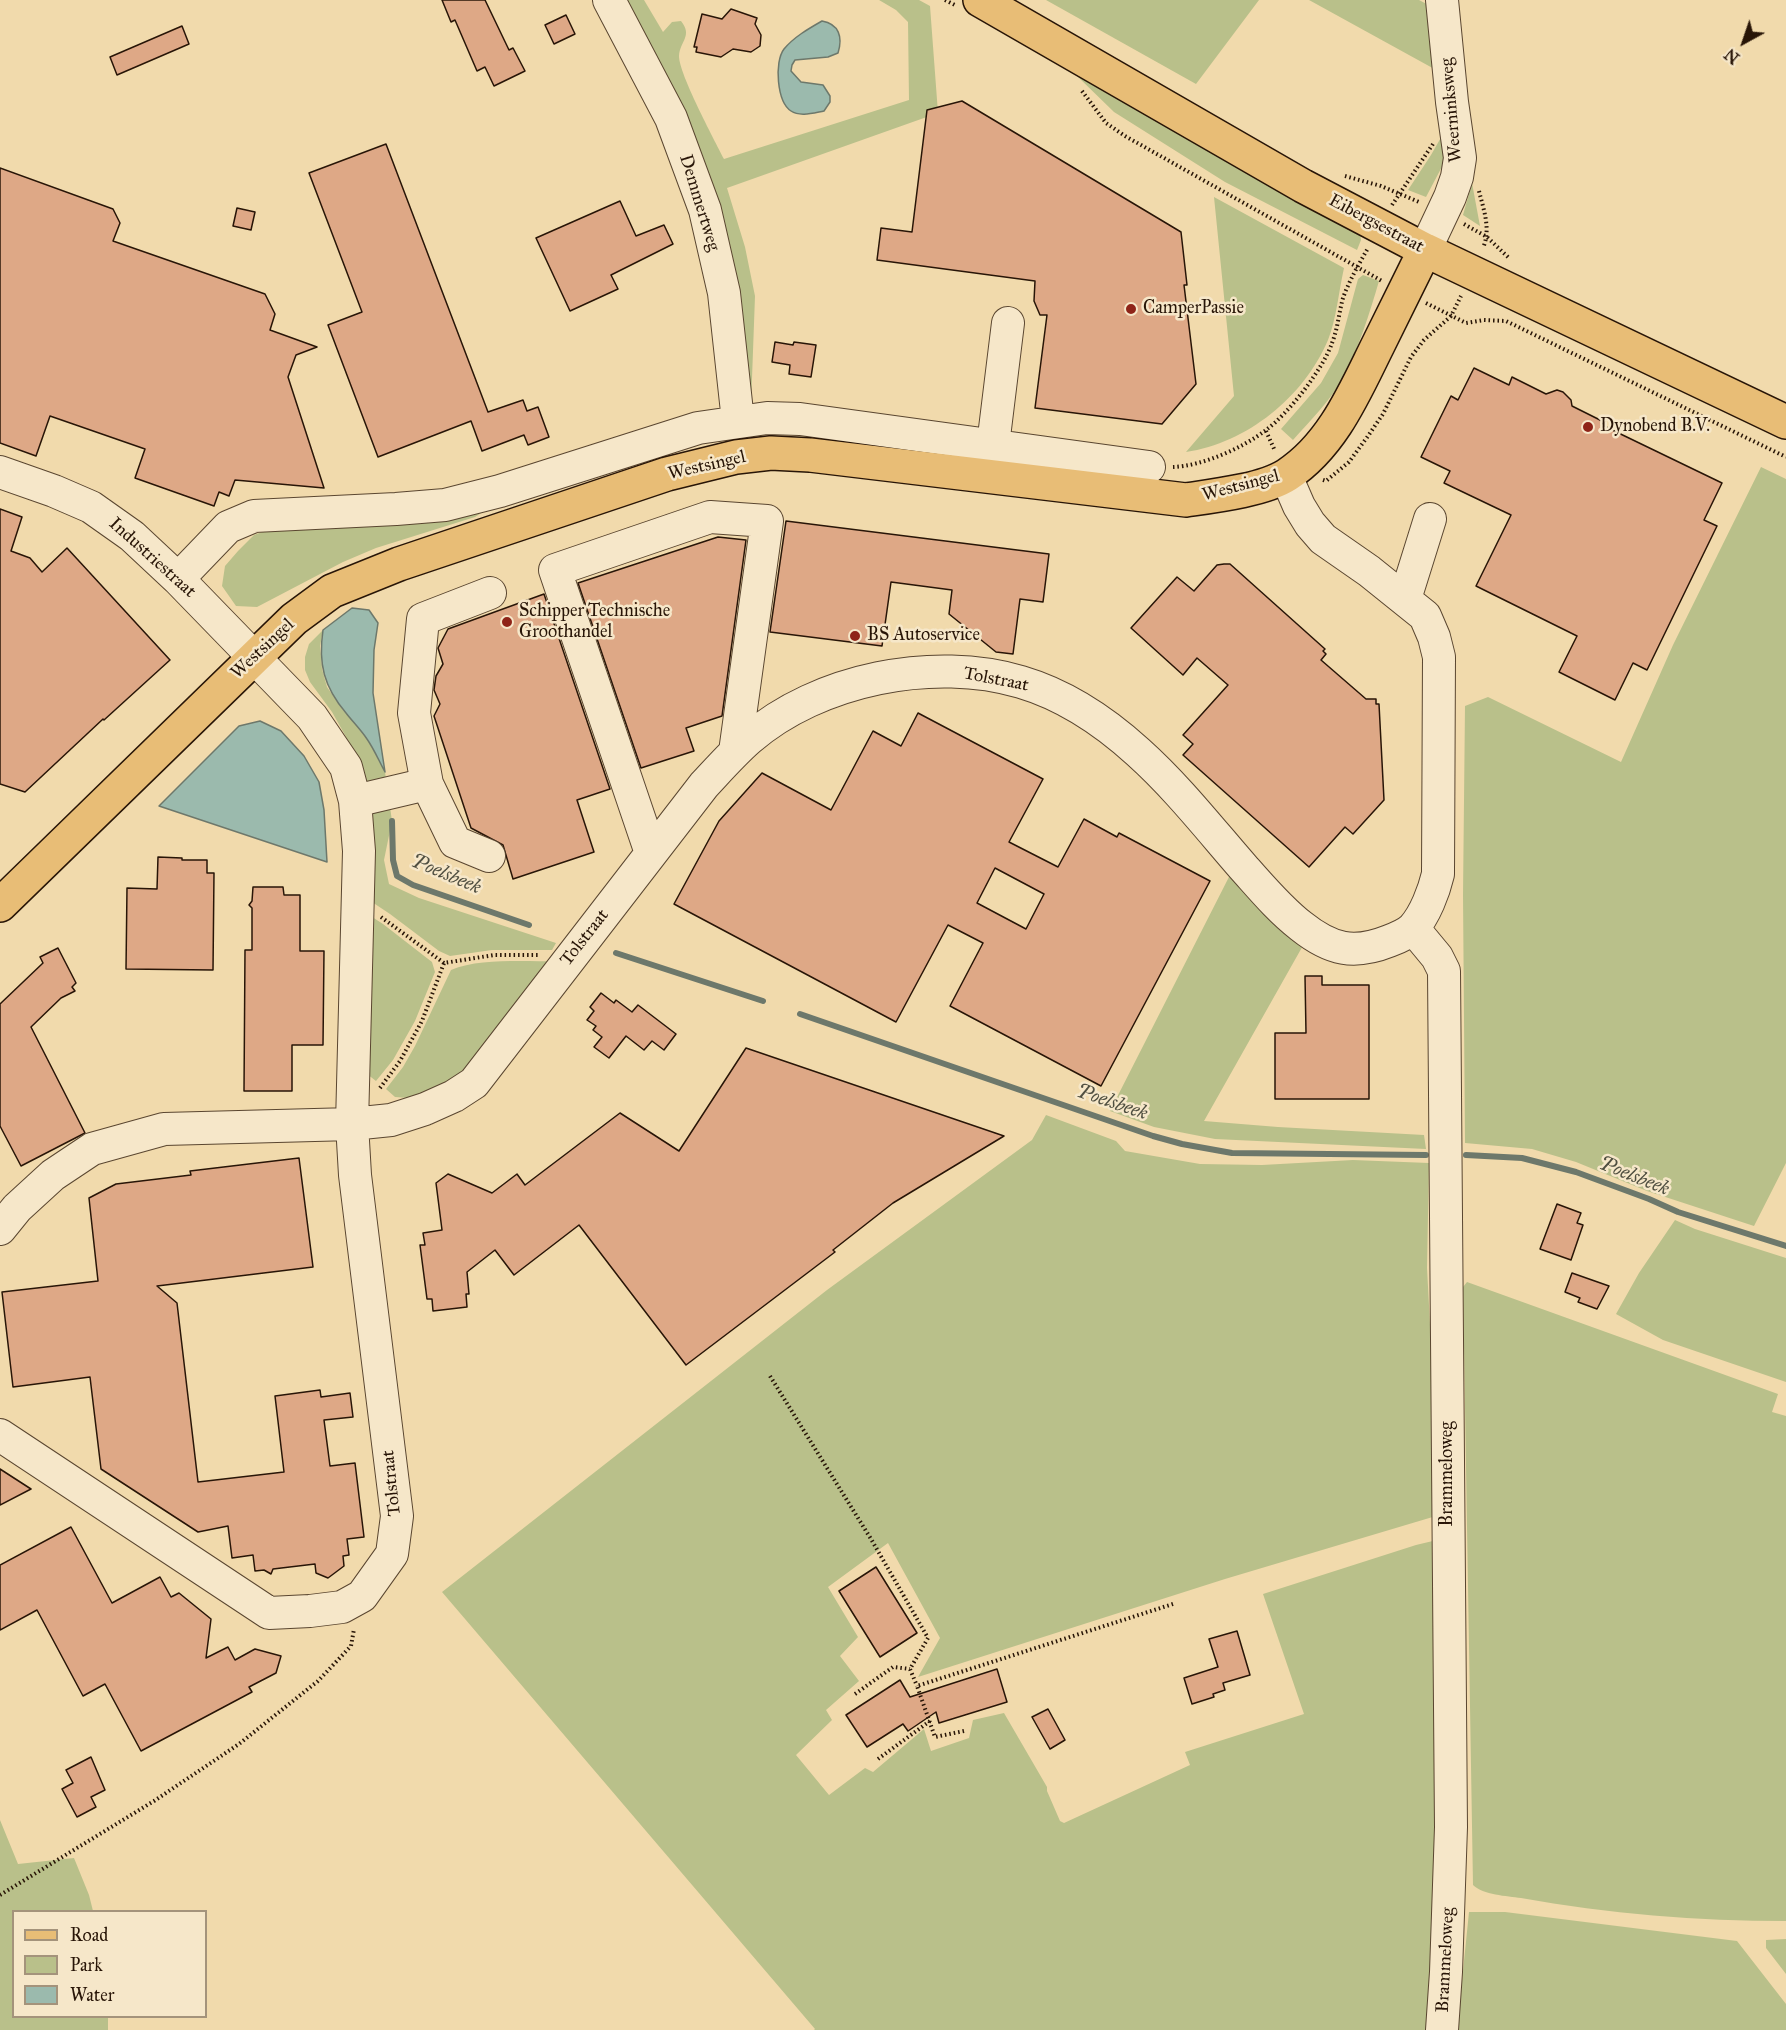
<!DOCTYPE html>
<html>
<head>
<meta charset="utf-8">
<style>
  body { margin:0 }
  #map { position:relative; width:1786px; height:2030px; overflow:hidden; background:#f1daac; font-family:"IM FELL Great Primer",serif }
  canvas { display:block }
  .legend { position:absolute; left:12px; top:1910px; width:195px; height:108px; box-sizing:border-box; background:#f6e7c9; border:2px solid #a4937b; margin:0; padding:8px 10px; list-style:none; font-size:18px; color:#281507 }
  .legend li { display:flex; align-items:center; gap:12px; height:30px }
  .legend b { width:30px; border:2px solid #a4937b }
  .north { position:absolute; left:1714px; top:12px; width:60px; height:60px; -webkit-text-stroke:4px #f6e7c9; paint-order:stroke; rotate:220deg; font-size:16px; font-weight:700; line-height:24px; text-align:center; color:#281507 }
  .north::after { content:''; display:block; margin:auto; width:21px; height:27px; background:#281507; clip-path:polygon(50% 0,100% 100%,50% 72%,0 100%) }
</style>
</head>
<body>
<div id="map">
<canvas width="1786" height="2030"></canvas>
<ul class="legend">
<li><b style="height:8px;background:#e8bd76"></b>Road</li>
<li><b style="height:16px;background:#b9c08a"></b>Park</li>
<li><b style="height:16px;background:#9bbaad"></b>Water</li>
</ul>
<div class="north">N</div>
</div>
<script>
const ctx = document.querySelector('canvas').getContext('2d');
ctx.lineJoin = 'round';
function fillPath(path, color) {
  ctx.fillStyle = color;
  ctx.fill(path, 'evenodd');
}
function strokePath(path, color, width, dash) {
  ctx.strokeStyle = color;
  ctx.lineWidth = width;
  ctx.lineCap = dash ? 'butt' : 'round';
  ctx.setLineDash(dash || []);
  ctx.stroke(path);
}
function drawText(font, color, halo, rows, align = 'center') {
  ctx.font = font + ' "IM FELL Great Primer",serif';
  ctx.lineWidth = 5;
  ctx.setLineDash([]);
  ctx.textBaseline = 'middle';
  ctx.strokeStyle = halo;
  ctx.fillStyle = color;
  for (const [text, x, y, turn = 0] of rows) {
    ctx.save();
    ctx.translate(x, y);
    ctx.rotate((+turn || 0) * Math.PI / 180);
    ctx.textAlign = isNaN(turn) ? turn : align;
    if (halo) ctx.strokeText(text, 0, 0);
    ctx.fillText(text, 0, 0);
    ctx.restore();
  }
}
fillPath(new Path2D(`
  M620,0h24l19,32 9,-10 9,-1c12,15 -1,20 -2,35 0,18 35,83 45,103l185,-59 -1,-78 -12,-12 -17,-10h40l11,6 8,107 -211,75 18,59 10,49 -4,110 -3,-19z
  M1046,0h213l-63,84z
  M1309,0h110l15,8 4,63z
  M1057,62l115,63 76,49 77,42 35,17 1,7 -4,10 -132,-68 -111,-70 -38,-37z
  M1447,127l-2,34 -19,36 -18,-7 23,-35z
  M1472,183l8,43 -17,-11z
  M1214,197l130,71c-5,22 -8,53 -16,72 -24,57 -81,103 -142,112l48,-56z
  M1363,275l16,6c-9,31 -21,69 -36,97 -13,23 -33,43 -50,62l-12,-11 40,-46 17,-30 20,-74z
  M1761,467l25,12v684l-32,63 -107,-35 -71,-29 -44,-13 -67,-6 -2,-248 2,-189 23,-9 133,65 52,-117z
  M489,508l-14,9 -99,31 -33,14 -86,45 -21,-1 -14,-20 3,-20 13,-15 16,-16 29,-11z
  M323,630l-3,16 2,23 5,18 16,23 24,28 18,34 7,49 -8,39 5,24 30,14 137,45 -4,7h-60l-42,6 -11,-5 -49,-37 -21,-14 -13,-141 -11,-24 -13,-23 -22,-30 -5,-12v-13l4,-13z
  M1231,873l74,69 -101,179 74,6 146,8 2,14 -211,-10 -61,-12 -44,-16z
  M369,915l14,9 49,38 3,10 -20,49 -22,39 -17,21 -9,-7z
  M553,961l-95,119 -49,18 -14,-1 -9,-8 17,-22 12,-21 36,-76c28,-12 72,-8 102,-9z
  M1046,1115l70,26 9,10 75,13 62,1 91,-5 76,3 -2,105 13,244 -4,4 -211,63 -307,98 22,-39 -52,-95 -60,44 30,50 -18,19 19,25 -33,29 6,10 -36,35 33,40 36,-27 8,4 51,-43 7,22 38,-13 4,-18 31,-7 43,74v4l13,30 4,2 126,-58 -5,-13 119,-38 -41,-120 153,-49 21,-5 4,3 -8,487h-619l1,-1 -373,-437 385,-302 205,-150z
  M1675,1220l20,9 91,29v124l-123,-42 -47,-26 23,-41z
  M1467,1282l311,112 -6,18 14,4v505c-87,0 -179,-7 -265,-23 -14,-2 -38,-3 -48,-13l-10,-598z
  M0,1820l18,44 56,-6 15,37 4,16 -79,1v104l94,1v13h-108z
  M1469,1912h36l232,29 49,63v26h-329z
  M1786,1939v35l-20,-26v-8z`), '#b9c08a');
const water = new Path2D(`
  M822,21c17,3 21,16 16,32l-10,4 -33,3 -3,5 -1,6 10,11 22,3 7,11v6l-6,9c-11,2 -24,6 -33,0 -14,-9 -17,-49 -7,-62 10,-12 24,-20 38,-28z
  M352,608l17,2 9,13 -4,27 -1,43 12,79c-6,-11 -11,-23 -18,-33 -6,-9 -14,-17 -21,-26 -22,-26 -28,-49 -23,-83z
  M260,721l21,10 23,25 15,26 5,28 3,52 -168,-56 80,-80z`);
fillPath(water, '#9bbaad');
strokePath(water, '#6d786b', 1.5);
strokePath(new Path2D(`
  M392,821l1,39 4,16 16,9 116,40
  M616,953l147,48
  M800,1014l353,122 29,8 50,9 194,2
  M1466,1155l56,3 54,14 73,27 29,13 108,34`), '#6d786b', 6);
const building = new Path2D(`
  M442,0h43l24,50 4,-2 12,23 -31,15 -9,-19 -8,4 -22,-51 -4,2z
  M731,9l26,9 -2,6 6,11 -1,11 -9,6 -18,-3 -12,8 -25,-5 1,-5h-3l8,-33 20,5z
  M566,15l9,19 -21,10 -9,-19z
  M182,26l7,18 -72,31 -7,-18z
  M962,101l219,131 6,53h-3l12,99 -34,40 -127,-16 12,-93h-7l-6,-14 1,-20 -158,-21 4,-32 31,4 15,-122z
  M386,144l102,268 35,-12 4,11 11,-4 11,30 -21,8 -4,-10 -42,16 -11,-30 -93,36 -50,-132 34,-13 -53,-139z
  M0,168l113,41 7,14 -7,18 152,53 10,20 -5,16 47,17 -21,8 -8,22 36,111 -89,-8 -6,16 -10,-4 -5,14 -79,-28 10,-29 -95,-33 -14,40 -36,-13z
  M620,201l16,35 28,-11 9,19 -62,31 7,14 -48,22 -34,-73z
  M237,208l18,4 -4,18 -18,-4z
  M775,342l18,3 1,-3 22,3 -5,32 -22,-3 1,-9 -18,-3z
  M1474,368l35,17 3,-8 34,17 11,-4 6,2 8,8 1,6 34,17 -2,3 118,57 -18,37 13,6 -70,144 -14,-7 -18,37 -56,-28 18,-36 -101,-50 35,-71 -67,-32 6,-12 -29,-14 30,-61 7,4z
  M0,509l22,8 -11,34 19,7 12,14 25,-24 103,112 -66,60 -1,-1 -78,73 -25,-8z
  M786,521l263,33 -6,48 -23,-3 -7,55 -17,-2 -47,-38 3,-24 -61,-8 -9,64 -112,-14z
  M718,537l28,3 -24,176 -36,12 8,23 -53,17 -63,-185z
  M1224,564h6l95,85 -2,2 3,3 -5,6 45,39h10v5h3l5,96 -31,34 -8,-7 -36,40 -126,-112 10,-11 -10,-9 45,-50 -31,-27 -14,17 -52,-47 46,-51 17,14 23,-26z
  M544,594l66,195 -33,11 17,52 -81,27 -10,-34 -32,-17 -37,-112 6,-12 -6,-14 2,-14 7,-12 -5,-16 10,-19z
  M918,713l125,66 -34,63 49,25 26,-48 33,18 2,-4 91,48 -109,205 -151,-80 33,-63 -35,-18 -52,97 -222,-118 45,-83 43,-48 69,37 42,-79 28,15zM995,868l49,26 -18,35 -49,-26z
  M158,857l24,1v2h25v13h7l-1,97 -87,-1 1,-81 30,1z
  M253,887h30l1,8h16v56h24l-1,94h-31v46h-48l1,-141h7v-42l-3,-3 3,-4z
  M58,948l18,35 -4,4 3,4 -14,7 -30,29 54,106 -64,33 -21,-40v-122l43,-41 -3,-6z
  M1305,976h17v9h47v114h-94v-66h31z
  M601,993l13,10 2,-3 16,12 6,-7 38,29 -12,16 -12,-9 -8,9 -18,-14 -17,22 -15,-11 8,-10 -9,-7 3,-4 -9,-6 7,-9 -4,-4z
  M746,1048l258,88 -111,67 -60,47 2,2 -149,113 -107,-140 -65,50 -19,-25 -28,22 2,22h-3l1,13 -34,4 -1,-12h-5l-7,-54h5l-2,-12 19,-3 -6,-47 12,-9 44,19 25,-19 8,11 95,-72 59,38z
  M299,1158l14,109 -156,19 20,17 21,179 86,-10 -9,-76 45,-6 1,7 29,-4 3,24 -29,3 6,46 25,-3 9,74 -17,2 2,16 -6,1 1,10 -16,12 -12,-5 -1,-9 -42,5 -2,5 -7,-4 -9,1 -2,-16 -21,3 -4,-32 -30,6 -97,-63 -11,-92 -77,10 -11,-95 96,-11 -9,-83 27,-14 75,-9 -1,-4z
  M1557,1204l24,9 -4,10 6,2 -12,35 -31,-11z
  M1572,1273l37,13 -12,23 -19,-7 2,-4 -15,-6z
  M0,1469l31,20 -31,16z
  M71,1527l41,76 48,-26 11,20 8,-4 32,26 -5,39 22,-11 7,13 20,-11 26,7 -5,17 -27,14 3,5 -111,59 -36,-67 -22,12 -46,-86 -37,20v-65z
  M876,1567l41,66 -37,24 -41,-66z
  M1237,1631l13,44 -27,8 2,7 -12,4 1,3 -22,7 -8,-26 34,-11 -9,-28z
  M997,1669l10,33 -68,21 -3,-11 -28,19 -5,-7 -36,23 -21,-32 54,-35 10,17z
  M1048,1709l17,31 -15,9 -18,-32z
  M91,1757l14,33 -14,7 5,10 -19,10 -15,-28 11,-6 -7,-13z`);
fillPath(building, '#dea886');
strokePath(building, '#281507', 1.5);
const minor = new Path2D(`
  M609,0l62,118 34,92 19,83 14,128
  M1425,250l25,-53 7,-20 3,-19 -8,-56 -10,-102
  M993,445l15,-122
  M0,472l54,19 37,16 41,29 46,43 134,138 34,50 9,34 4,50 -7,273 3,51 42,341 -5,38 -30,42 -20,11 -32,4 -41,2 -269,-178
  M178,579l50,-52 26,-11 142,-7 49,-4 55,-14 198,-63 69,-10 33,1 349,48
  M1405,599l25,-80
  M355,801l72,-17
  M651,853l-96,-283 155,-53 57,4 -32,231
  M489,856l-34,-14 -28,-58 -13,-71 9,-94 67,-26
  M1413,928l24,29 7,14 7,856 -5,145 -4,58
  M0,1229l17,-21 36,-33 39,-26 72,-20 188,-5 39,-4 34,-11 29,-13 20,-13 230,-298c15,-16 29,-32 45,-46 69,-60 185,-83 272,-57 44,13 84,40 117,70 39,35 71,76 105,115 18,20 36,42 58,59 30,24 53,29 88,15 8,-3 19,-8 24,-13 12,-13 21,-37 25,-54l1,-217 -5,-20 -9,-21 -56,-45 -46,-32 -13,-15 -11,-18 -13,-30`);
const major = new Path2D(`
  M980,0l323,186 122,64 361,172
  M0,905l294,-286 38,-28 67,-27 268,-90 69,-17 35,-4 39,2 376,45c28,-4 78,-10 101,-25 46,-30 68,-84 91,-130 16,-32 31,-63 47,-95`);
strokePath(minor, '#5a4630', 34);
strokePath(major, '#281507', 36);
strokePath(new Path2D(`
  M945,0l10,5
  M1082,91l24,32 19,13 257,145
  M1345,176l36,10 38,16
  M1479,191c5,20 12,38 4,57
  M1392,205l41,-61
  M1464,224l23,13 23,22
  M1426,303l40,20 18,-3 22,1 280,136
  M1266,431l9,20
  M1173,467c29,-1 70,-19 93,-37 23,-17 57,-61 66,-87 6,-15 7,-31 11,-45 6,-17 16,-34 25,-50
  M1323,480l3,1 23,-19 19,-26 15,-22 28,-57 13,-17 27,-24 10,-20
  M381,917l63,46
  M380,1088l20,-27 22,-40 22,-58 50,-8h46
  M770,1376l101,163 57,99 -18,31 7,17
  M855,1694l38,-27 17,2
  M964,1731l-29,6 -18,-51 256,-82
  M878,1759l52,-38
  M0,1895l154,-94 85,-57 79,-63 33,-35 3,-17`), '#281507', 4, [1.5, 3]);
strokePath(minor, '#f6e7c9', 32);
strokePath(major, '#e8bd76', 33);
for (const [x, y, r, color] of [
  [1131,309,6,"#8f2418"],
  [1588,427,6,"#8f2418"],
  [507,622,6,"#8f2418"],
  [855,636,6,"#8f2418"]
]) {
  const dot = new Path2D();
  dot.arc(x, y, r, 0, 2 * Math.PI);
  ctx.fillStyle = color;
  ctx.fill(dot);
  strokePath(dot, '#f6e7c9', 2);
}
drawText('18px', '#281507', '#f6e7c9', [
  ["Weerninksweg",1452,110,-95],
  ["Demmertweg",699,203,73],
  ["Eibergsestraat",1376,224,28],
  ["Westsingel",707,466,-13],
  ["Westsingel",1241,486,-15],
  ["Industriestraat",152,558,42],
  ["Westsingel",263,649,-43],
  ["Tolstraat",996,680,11],
  ["Tolstraat",585,938,-52],
  ["Brammeloweg",1448,1474,-90],
  ["Tolstraat",392,1483,-96],
  ["Brammeloweg",1446,1960,-87]
]);
drawText('18px', '#281507', '#f6e7c9', [
  ["CamperPassie",1143,309],
  ["Dynobend B.V.",1600,427],
  ["Schipper Technische",519,612],
  ["Groothandel",519,633],
  ["BS Autoservice",867,636]
], 'left');
drawText('italic 20px', '#504f41', '#f6e7c9', [
  ["Poelsbeek",446,875,23],
  ["Poelsbeek",1112,1103,19],
  ["Poelsbeek",1634,1177,22]
]);
</script>
</body>
</html>
